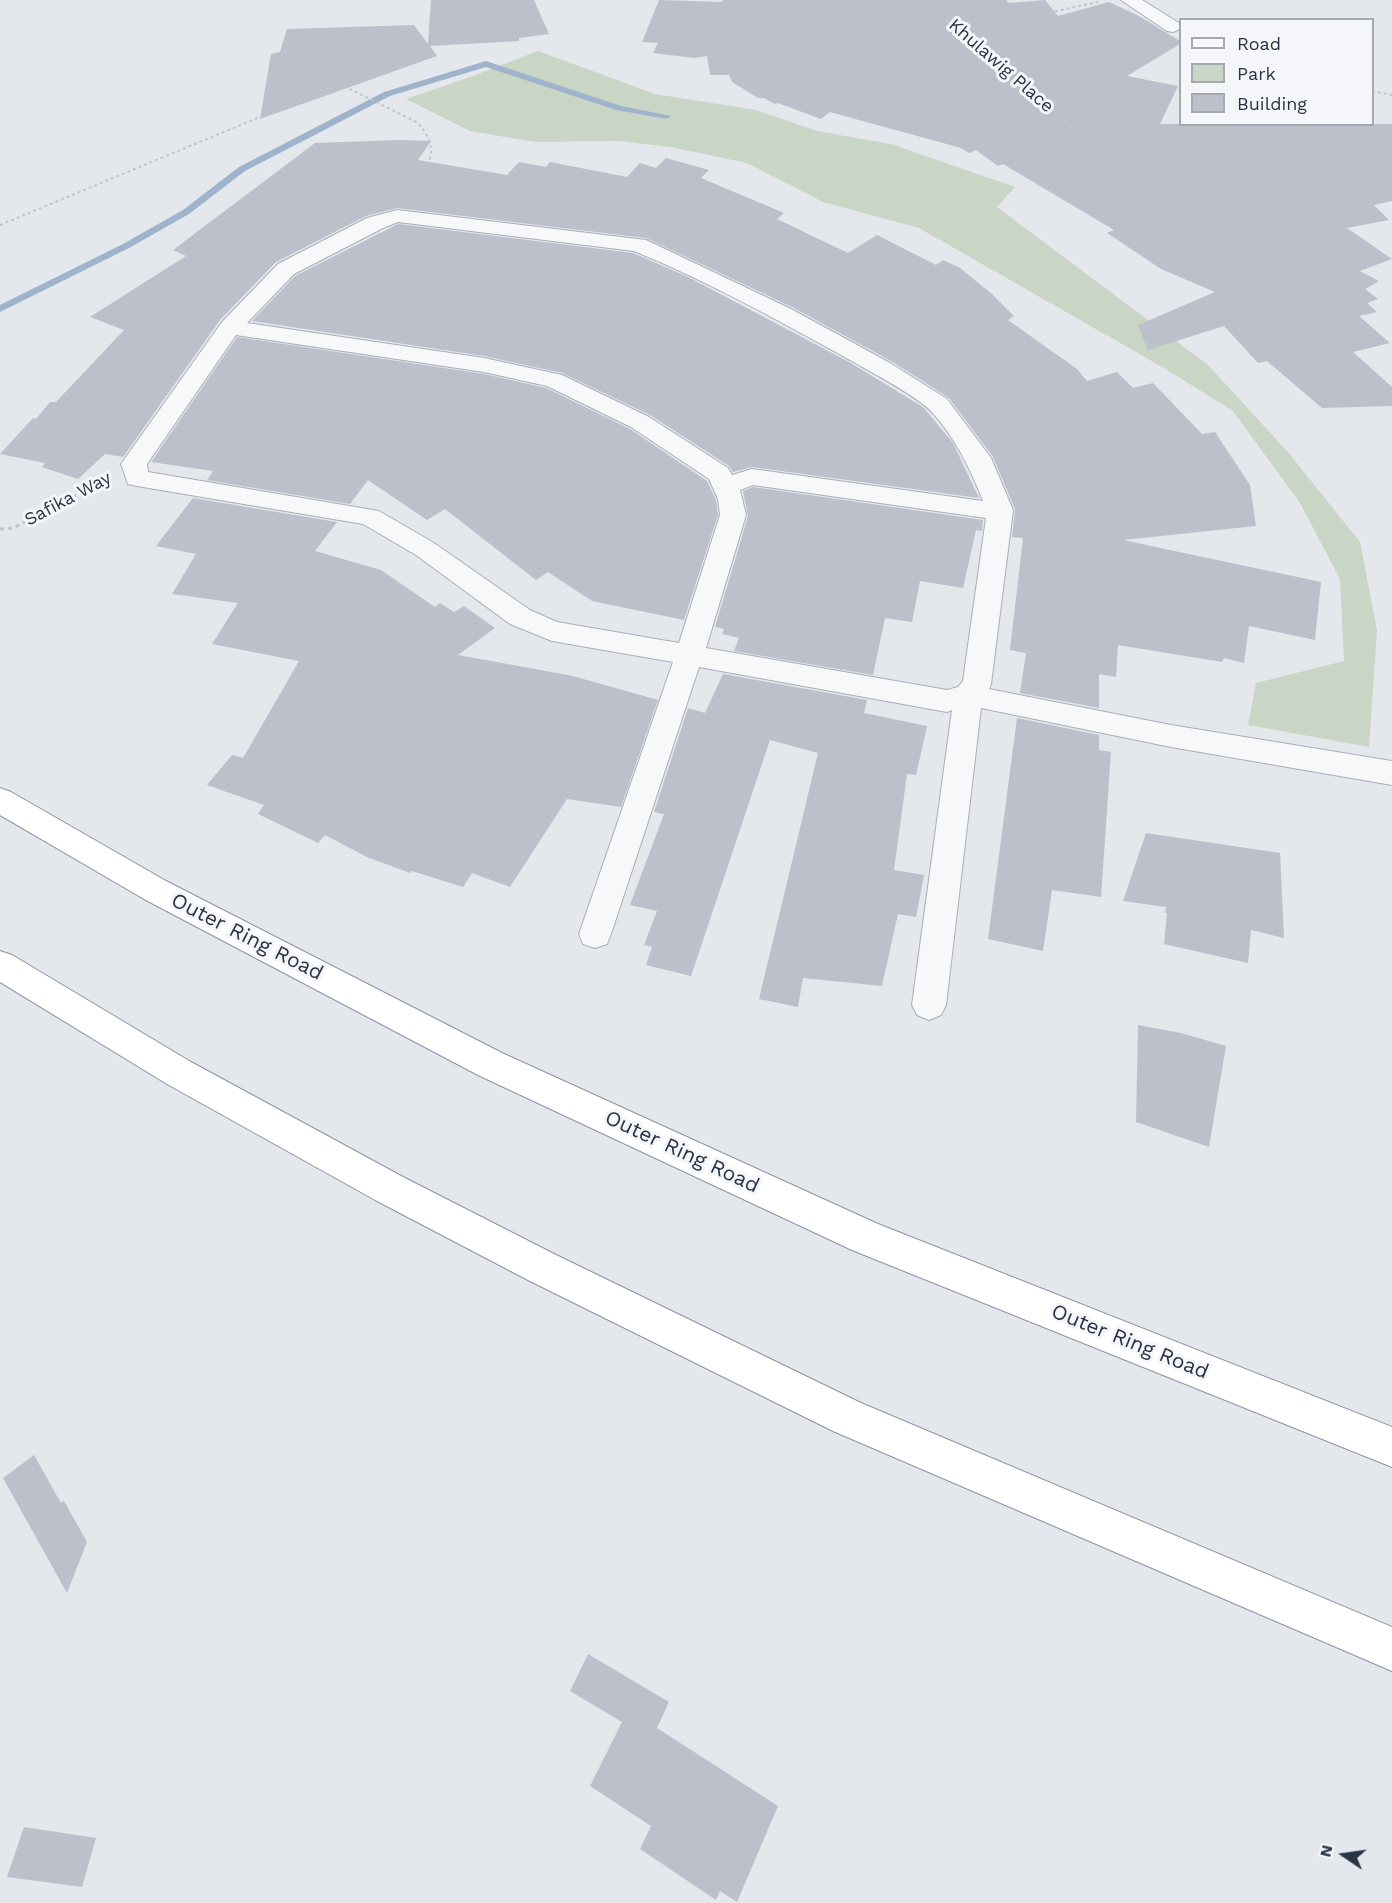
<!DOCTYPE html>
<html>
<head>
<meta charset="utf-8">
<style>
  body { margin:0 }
  #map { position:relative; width:1392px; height:1903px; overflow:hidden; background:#e4e7ec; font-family:"Work Sans",sans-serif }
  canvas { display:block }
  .legend { position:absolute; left:1179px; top:18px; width:195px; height:108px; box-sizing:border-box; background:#f4f6f9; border:2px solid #a4a8b1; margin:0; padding:8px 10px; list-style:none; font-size:18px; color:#2b3445 }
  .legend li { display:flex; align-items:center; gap:12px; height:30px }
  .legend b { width:30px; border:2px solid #a4a8b1 }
  .north { position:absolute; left:1314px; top:1825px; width:60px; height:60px; -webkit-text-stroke:4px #f4f6f9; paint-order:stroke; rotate:283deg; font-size:16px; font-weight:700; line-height:24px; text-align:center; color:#2b3445 }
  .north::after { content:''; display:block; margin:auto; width:21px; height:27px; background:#2b3445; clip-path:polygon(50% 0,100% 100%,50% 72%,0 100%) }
</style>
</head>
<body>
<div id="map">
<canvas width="1392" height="1903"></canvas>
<ul class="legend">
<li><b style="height:8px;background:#f7f8fa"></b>Road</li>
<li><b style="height:16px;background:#c9d6c5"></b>Park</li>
<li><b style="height:16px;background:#bbc0ca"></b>Building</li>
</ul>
<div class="north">N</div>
</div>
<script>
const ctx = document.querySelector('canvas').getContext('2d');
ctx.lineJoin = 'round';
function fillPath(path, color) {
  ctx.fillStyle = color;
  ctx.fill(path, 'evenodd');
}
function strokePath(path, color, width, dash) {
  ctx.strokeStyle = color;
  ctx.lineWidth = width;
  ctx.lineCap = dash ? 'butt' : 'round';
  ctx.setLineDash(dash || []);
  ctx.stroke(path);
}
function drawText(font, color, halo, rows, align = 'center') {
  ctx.font = font + ' "Work Sans",sans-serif';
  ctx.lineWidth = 6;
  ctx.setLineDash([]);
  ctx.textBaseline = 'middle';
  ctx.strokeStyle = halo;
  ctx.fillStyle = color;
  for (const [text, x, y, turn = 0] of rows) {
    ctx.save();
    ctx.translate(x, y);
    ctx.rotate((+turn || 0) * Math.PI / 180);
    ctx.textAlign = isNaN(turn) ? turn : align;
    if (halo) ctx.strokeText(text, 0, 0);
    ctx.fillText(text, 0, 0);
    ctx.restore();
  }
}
fillPath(new Path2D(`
  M538,51l117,43 101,16 61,21 74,13 124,43 -18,20 211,158 79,86 73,91 17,88 -8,117 -121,-22 8,-42 88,-22 -4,-82 -40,-76 -67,-92 -69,-43 -245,-140 -96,-26 -76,-39 -77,-16 -50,-6 -85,1 -65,-11 -64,-32 67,-23z`), '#c9d6c5');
fillPath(new Path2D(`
  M486,61l135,45 50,10 -4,3 -51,-9 -130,-43 -96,29 -145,75 -56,43 -60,34 -129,64v-7l123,-61 60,-34 56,-43 145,-75z`), '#9fb4cc');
fillPath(new Path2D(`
  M431,0h103l15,34 -30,4v3l-89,5 7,10 -177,63 11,-65 9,-2 7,-23 127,-4 14,19z
  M659,0l63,2 1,-2h283l3,3 36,-3 13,16 51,-14 30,14 41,25v3l-53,32 51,10 -18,38h232v77l-18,4 15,15 -42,8 45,31 -32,12 19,10 -14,8 13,10 -11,4 10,9 -18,4 31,27 -37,9 39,35v19l-70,2 -55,-47 -9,2 -34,-37 -76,24 -10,-25 77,-33 -54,-23 -54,-36 7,-3 -111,-66 -5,2 -22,-16 -7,3 -8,-5 -131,-36 -9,7 -43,-16 -3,1 -11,-6h-6l-26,-16 -3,-7h-19l-3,-19 -13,2 -41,-5 5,-10 -16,-1z
  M400,140l31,1 -13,19 89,15 12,-13 27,5 4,-5 77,15 13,-14 16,5 10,-10 43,12 -8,8 83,35 -7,6 71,34 29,-18 59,30 7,-5 17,8 32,26 22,22 -6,4 69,49 10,12 30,-9 16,16 20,-5 49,51 13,-2 35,53 6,41 -133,14 198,42 -6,58 -66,-14 -5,37 -20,-5 -2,4 -104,-17 -2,32 -17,-3v34l-79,-15 6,-40 -16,-3 13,-112 -11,-1 3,-28 -22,-52 -44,-59 -58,-37 -99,-54 -146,-69 -249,-30 -31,8 -90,46 -56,58 -97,137 -18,-3 -27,25 -36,-12 3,-4 -45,-9 33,-36 3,1 14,-17h6l68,-72 -34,-13 96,-61 -13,-6 142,-107z
  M398,224l235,29 55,24 161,85 74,45 30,36 26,55 -227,-31 -19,5 -4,-6 -79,-51 -88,-42 -78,-17 -232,-35 43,-45z
  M237,337l247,37 62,14 84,41 77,52 9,19 2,15 -34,105 -92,-19 -44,-29 -12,8 -91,-71 -18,11 -59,-40 -18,24 -143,-24 6,-9 -62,-9z
  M753,487l230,33 -1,11 -6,-1 -13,58 -43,-7 -8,41 -27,-4 -12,57 -139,-24 5,-13 -17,-4 2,-5 -9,-2 33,-111 -5,-25z
  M193,498l144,24 -22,29 66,19 54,37 5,-4 14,9 10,-6 31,22 -37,27 115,21 85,24 -37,107 -54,-8 -57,88 -38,-14 -9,14 -51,-16 -2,2 -43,-16 -42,-22 -7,8 -60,-29 6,-9 -57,-20 25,-30 11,3 56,-97 -87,-17 26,-41 -66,-9 24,-40 -40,-8z
  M723,674l144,26 -3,13 63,13 -11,49 -9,-1 -13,96 30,5 -8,42 -18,-3 -16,72 -79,-8 -5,29 -39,-8 59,-246 -48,-13 -79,236 -45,-11 6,-18 -8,-2 13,-34 -27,-6 34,-91 -10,-2 34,-104 17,5z
  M1017,718l82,17v15l12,2 -10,145 -49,-7 -9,61 -55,-12z
  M1146,833l134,20 4,85 -33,-8 -3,33 -84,-19 3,-31h-2l1,-6 -43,-6z
  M1138,1025l43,8 45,13 -17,101 -73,-25z
  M34,1455l27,48 3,-2 23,41 -20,51 -64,-115z
  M588,1654l81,48 -12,26 121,78 -41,96 -17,-11 -4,9 -76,-51 11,-23 -61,-40 32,-64 -52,-31z
  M24,1827l72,11 -14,49 -75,-10z`), '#bbc0ca');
const minor = new Path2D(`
  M1121,0h21l37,23 1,6 -7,3 -6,-1z
  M397,210l249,30 145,69 99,54 57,36 44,59 22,52 -22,174 -2,5 182,36 221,36v24l-221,-38 -190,-39 -35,297 -5,10 -12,5 -12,-5 -5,-10 40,-295 -5,2 -248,-45 -88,267 -4,10 -12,4 -12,-4 -4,-10 94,-272 -121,-21 -42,-17 -94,-69 -53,-31 -226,-38 -9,-2 -7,-20 101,-142 56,-58 89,-46zM398,222l236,29c74,30 145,70 216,109 19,11 67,36 81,51 24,26 39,57 52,90l-231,-32 -20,6 -4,-7 -79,-51 -87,-42 -78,-17 -237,-35 47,-49 89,-46zM236,335l248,37 63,14 84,41 78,52 9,20 2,16 -41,128 -122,-21 -27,-12 -96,-67 -55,-32 -231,-39 -1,-8zM753,485l233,33 -23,163 -5,6 -11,3 -241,-42 40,-133 -6,-25z`);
const motorway = new Path2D(`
  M0,788l11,4 155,89 336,172 376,171 514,203v40l-540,-217 -374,-175 -334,-176 -144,-84z
  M0,951l12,4 179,107 212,115 151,77 307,149 531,224v44l-559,-240 -305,-151 -151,-79 -210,-117 -167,-102z`);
strokePath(minor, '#a9aeb7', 2);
strokePath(motorway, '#8b94a3', 2);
strokePath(new Path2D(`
  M924,0l99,88 55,44
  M961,32l137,-30
  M1372,91l20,4
  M0,225l332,-138 10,-2 76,38c22,25 13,39 -3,64`), '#c2c5cb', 2, [3, 3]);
strokePath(new Path2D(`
  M0,529l13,-1 89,-46`), '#c2c5cb', 3, [4, 4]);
fillPath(minor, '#f7f8fa');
fillPath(motorway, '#fff');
drawText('18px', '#2b3445', '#f4f6f9', [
  ["Khulawig Place",1001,66,41],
  ["Safika Way",68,499,-28]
]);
drawText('21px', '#2b3445', '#f4f6f9', [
  ["Outer Ring Road",247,937,27],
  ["Outer Ring Road",682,1152,25],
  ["Outer Ring Road",1130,1342,22]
]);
</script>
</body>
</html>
